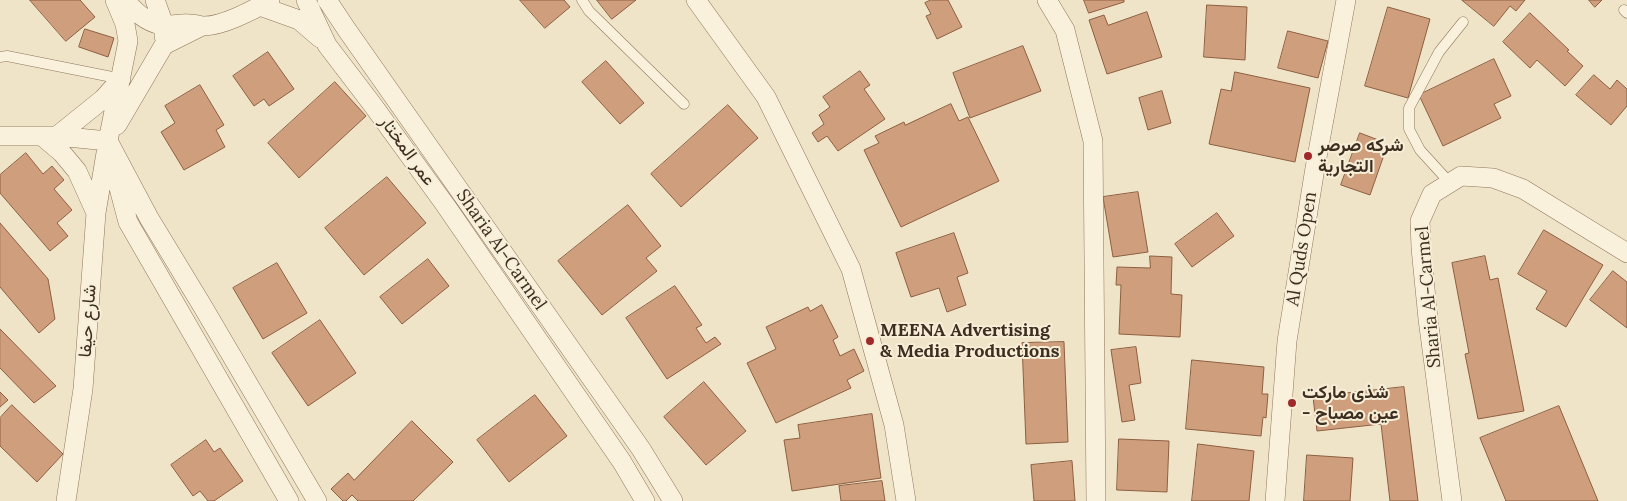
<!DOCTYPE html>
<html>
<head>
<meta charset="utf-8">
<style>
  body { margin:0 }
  canvas { display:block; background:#f0e4c8 }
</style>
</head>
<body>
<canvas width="1627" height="501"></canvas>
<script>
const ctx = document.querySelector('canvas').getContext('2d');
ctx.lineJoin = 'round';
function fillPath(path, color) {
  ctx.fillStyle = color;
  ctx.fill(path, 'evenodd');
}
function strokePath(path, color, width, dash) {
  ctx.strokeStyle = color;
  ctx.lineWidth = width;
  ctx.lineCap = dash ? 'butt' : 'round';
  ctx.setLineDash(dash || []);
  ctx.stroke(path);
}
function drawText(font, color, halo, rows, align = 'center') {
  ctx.font = font + ' Lora,Vazirmatn,serif';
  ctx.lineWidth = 4;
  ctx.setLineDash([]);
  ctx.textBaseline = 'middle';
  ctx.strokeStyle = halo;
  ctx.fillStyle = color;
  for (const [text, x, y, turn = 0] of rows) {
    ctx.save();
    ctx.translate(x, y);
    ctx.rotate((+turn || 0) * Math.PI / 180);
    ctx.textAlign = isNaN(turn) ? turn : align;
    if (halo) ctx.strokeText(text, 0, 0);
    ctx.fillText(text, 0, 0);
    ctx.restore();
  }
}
const building = new Path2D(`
  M30,0h50l15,17 -29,24z
  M520,0h44l6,7 -25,21z
  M597,0h39l-24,19z
  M931,0h17l14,27 -25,12 -11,-23 5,-2 -6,-11z
  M1084,0h40v2l-35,11z
  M1462,0h63l-9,11 -6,-5 -16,20z
  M1589,0h13l-7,7z
  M1207,5l40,2 -2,53 -41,-3z
  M1388,7l42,12 -22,79 -43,-12z
  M1147,12l15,45 -55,17 -18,-54 15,-5 4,10z
  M1530,13l39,37 -2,1 16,15 -18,20 -28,-26 -7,8 -27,-26z
  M85,29l29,9 -6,19 -29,-10z
  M1288,31l40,10 -10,37 -40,-10z
  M1023,46l18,45 -71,27 -17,-45z
  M268,52l26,37 -25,17 -5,-7 -10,7 -21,-30z
  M1494,59l17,37 -17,8 7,14 -58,28 -24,-51z
  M606,61l38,42 -24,21 -38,-42z
  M860,71l10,14 -6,4 21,30 -47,32 -11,-15 -9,6 -6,-9 12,-9 -5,-9 11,-8 -7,-10z
  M1235,72l75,16 -15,74 -86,-18 12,-55 10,2z
  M1594,75l16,14 7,-9 10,9v17l-16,19 -35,-30z
  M335,82l31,34 -67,62 -31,-35z
  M200,85l24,40 -8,5 9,17 -41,23 -23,-38 14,-9 -10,-17z
  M1162,91l9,32 -23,7 -9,-32z
  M951,104l8,17 9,-4 31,64 -98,46 -37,-77 15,-7 -4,-7 29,-14 1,3z
  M728,105l30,33 -77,69 -30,-33z
  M1360,133l21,8 -3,8 7,3 -15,43 -29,-10z
  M26,153l17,21 9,-8 12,14 -10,9 18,21 -15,13 11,13 -18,15 -50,-58v-18z
  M387,177l39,46 -62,52 -39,-47z
  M1138,192l10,60 -35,5 -10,-60z
  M628,205l33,41 -15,12 11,13 -55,44 -44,-54z
  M1217,213l17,23 -42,31 -17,-23z
  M0,223l48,56 7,40 -16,14 -39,-46z
  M1544,230l59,35 -37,62 -30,-18 11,-18 -29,-17z
  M954,233l14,40 -11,4 9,28 -19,7 -8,-24 -28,9 -15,-44z
  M1150,256l22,1 -1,37 11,1 -2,42 -61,-3 2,-49h-5l1,-18 33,1z
  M1485,256l5,24 8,-2 26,133 -46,8 -13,-65 4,-1 -17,-90z
  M428,259l21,27 -47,38 -22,-27z
  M277,263l30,50 -44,26 -30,-51z
  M1613,271l14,11v46l-37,-28z
  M675,286l27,39 -6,3 10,15 9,-6 6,7 -54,35 -41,-61z
  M822,305l16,32 -5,3 7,16 14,-7 10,22 -17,9 4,8 -75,35 -29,-60 29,-14 -10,-22 42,-20 2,4z
  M320,320l36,53 -48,33 -36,-53z
  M0,329l56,57 -22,17 -34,-35z
  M1064,342l4,100 -42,2 -4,-101z
  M1136,347l5,36 -12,2 6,35 -13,2 -11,-72z
  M1192,360l72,7 -2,27h6l-2,24 -3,-1 -2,19 -75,-7z
  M704,382l42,49 -40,34 -42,-48z
  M1404,387l14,114h-28l-9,-77 -64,7 -4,-34z
  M0,392l8,8 -8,7z
  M535,395l32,41 -58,46 -32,-42z
  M12,405l51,49 -26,28 -37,-36v-28z
  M1559,406l39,95h-92l-26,-63z
  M872,414l9,64 -89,13 -8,-51 16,-2 -2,-13z
  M412,421l41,41 -40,39h-55l-6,-6 -6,6h-3l-12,-12 17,-16 6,7z
  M1119,439l50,2 -2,51 -50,-2z
  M206,440l8,12 6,-4 23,33 -29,20h-6l-8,-10 -7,5 -22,-31z
  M1198,444l56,7 -5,50h-57z
  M1307,455l46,3 -3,43h-46z
  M1072,461l3,40h-41l-3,-36z
  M882,481l3,20h-44l-2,-15z`);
fillPath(building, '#cf9f7d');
strokePath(building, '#8d5f41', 1);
const lane = new Path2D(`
  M582,0l7,11 95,93
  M1624,10l3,3
  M0,57l7,-1 115,23
  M1450,183l-30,-33 -11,-21v-21l30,-56 24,-30`);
const street = new Path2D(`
  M125,0c10,12 25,26 42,25 8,0 15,-2 23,-1 4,0 8,1 12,2 19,1 52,-16 68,-26
  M155,0l9,25v11
  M306,0l21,45 45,59 74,102 176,256 23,39
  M327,0l20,30 294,419 32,52
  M696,0l70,97 85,172 43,156 12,76
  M1047,0l18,30 28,111 3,360
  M260,6l39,14 21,18
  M117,125l47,-80 38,-19
  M0,136h57l51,5
  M42,136l20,17 15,18 19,42
  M57,136l46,-37 18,-20
  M108,141l41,77 54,89 114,194
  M114,169l14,53 161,279
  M66,501l17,-112 13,-176 12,-72 20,-100 -3,-17 -10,-24
  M1275,501l12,-160 28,-173 31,-168
  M1452,501l-24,-182 -7,-71 -1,-27 12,-27 29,-18 32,2 30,11 104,64`);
strokePath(lane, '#8d765c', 11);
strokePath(street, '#8d765c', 20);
strokePath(lane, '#faf1dc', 10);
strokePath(street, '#faf1dc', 19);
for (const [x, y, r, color] of [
  [1308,156,5,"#9e2a2b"],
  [870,341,5,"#9e2a2b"],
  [1292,403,5,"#9e2a2b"]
]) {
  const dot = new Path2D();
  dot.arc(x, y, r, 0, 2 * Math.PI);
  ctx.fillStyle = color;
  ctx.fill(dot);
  strokePath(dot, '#f7eed8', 2);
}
drawText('bold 18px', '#3d2e20', '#f7eed8', [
  ["شركه صرصر",1318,146],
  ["التجارية",1318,167],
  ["MEENA Advertising",880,331],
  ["& Media Productions",880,352],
  ["شذى ماركت",1302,393],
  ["- عين مصباح",1302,414]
], 'left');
drawText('18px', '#3d2e20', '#f7eed8', [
  ["عمر المختار",407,151,54],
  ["Al Quds Open",1302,249,-81],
  ["Sharia Al-Carmel",501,250,55],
  ["Sharia Al-Carmel",1429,297,-95],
  ["شارع حيفا",88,321,-86]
]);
</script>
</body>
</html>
